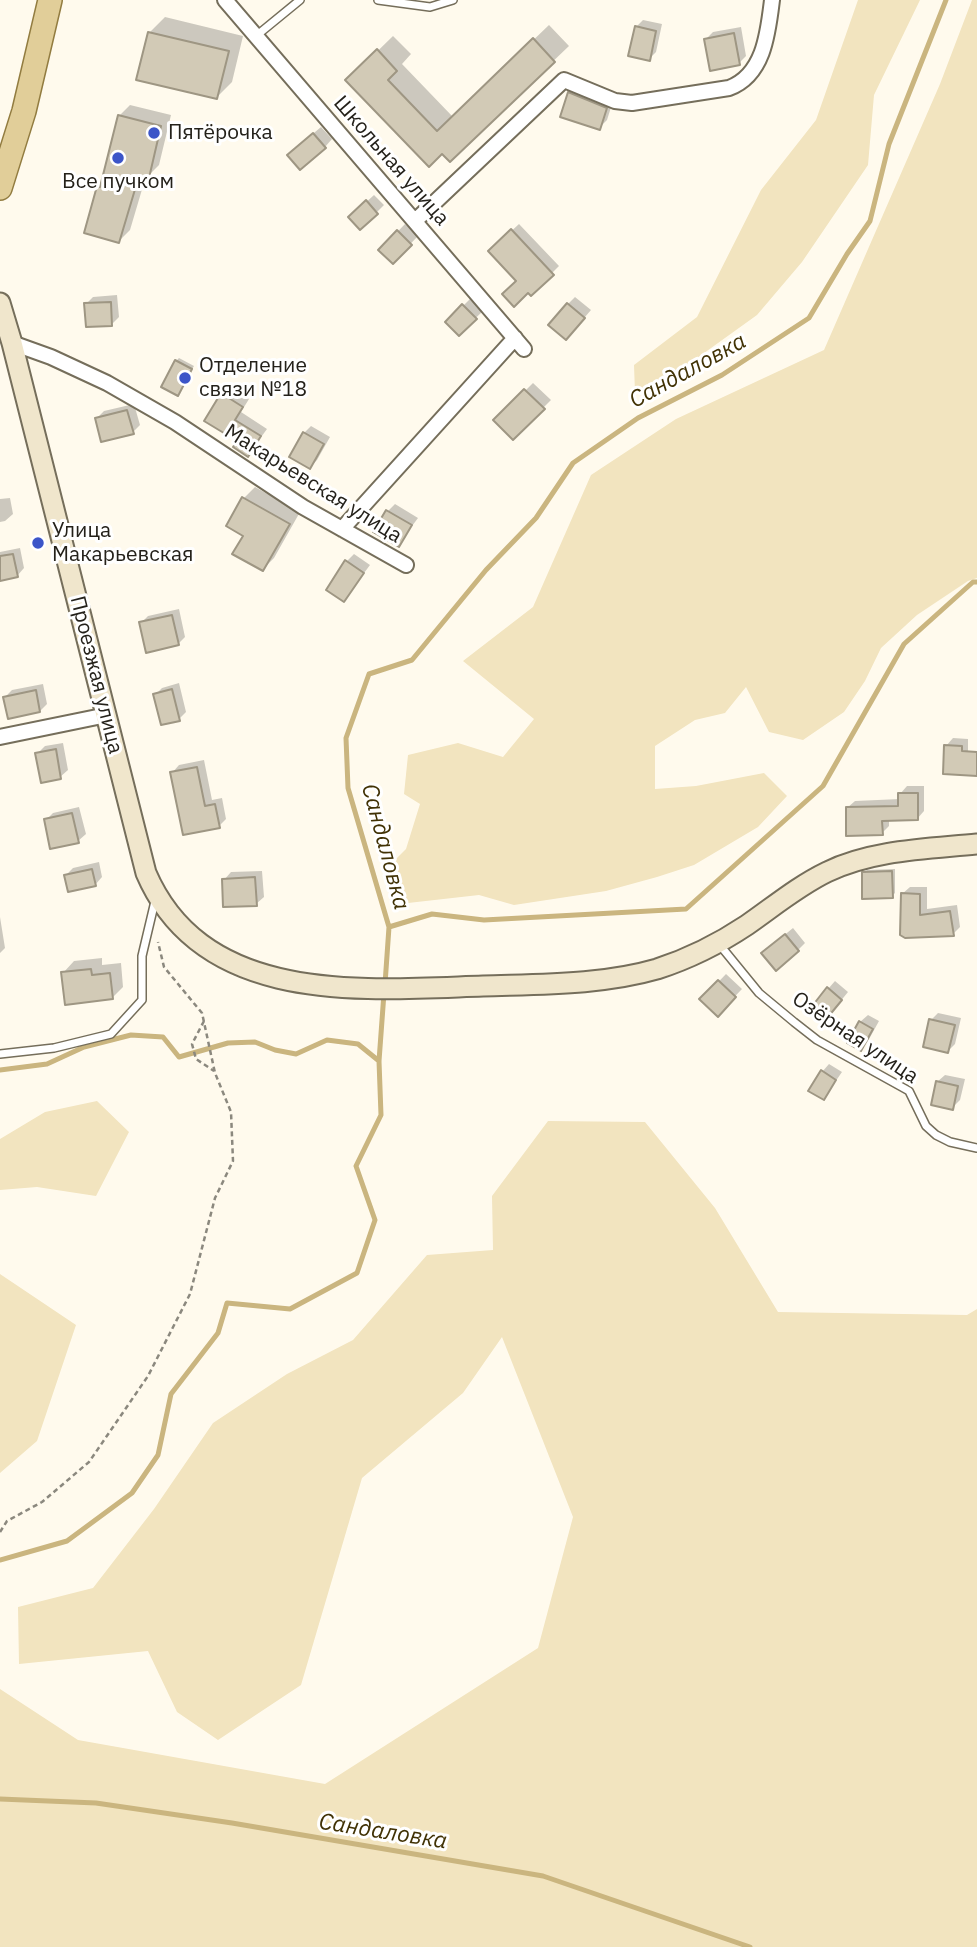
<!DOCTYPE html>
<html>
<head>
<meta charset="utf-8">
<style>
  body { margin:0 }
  canvas { display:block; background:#fffaed }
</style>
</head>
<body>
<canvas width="977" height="1947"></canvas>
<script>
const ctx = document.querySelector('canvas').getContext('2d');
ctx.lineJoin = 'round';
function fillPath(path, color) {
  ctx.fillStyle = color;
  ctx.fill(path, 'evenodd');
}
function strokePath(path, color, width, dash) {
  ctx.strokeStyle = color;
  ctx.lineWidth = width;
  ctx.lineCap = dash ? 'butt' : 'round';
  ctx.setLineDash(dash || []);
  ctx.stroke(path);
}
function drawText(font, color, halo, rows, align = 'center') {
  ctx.font = font + ' "IBM Plex Sans",sans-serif';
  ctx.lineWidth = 6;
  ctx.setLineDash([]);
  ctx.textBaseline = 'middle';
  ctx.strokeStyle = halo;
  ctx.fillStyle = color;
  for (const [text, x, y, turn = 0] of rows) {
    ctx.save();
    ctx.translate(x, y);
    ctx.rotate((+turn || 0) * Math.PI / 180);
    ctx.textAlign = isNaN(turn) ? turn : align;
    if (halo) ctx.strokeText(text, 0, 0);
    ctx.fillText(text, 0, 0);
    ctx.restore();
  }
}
fillPath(new Path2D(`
  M858,0h62l-46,95 -6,70 -66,97 -45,53 -71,51 -51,27 -1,-28 63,-48 64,-127 55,-70z
  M972,0h5v578l-9,3 -51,34 -36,33 -16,33 -21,31 -41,28 -34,-8 -23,-45 -21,26 -30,7 -40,26v43l41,-3 68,-13 23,23 -29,31 -64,38 -37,12 -51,14 -92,14 -35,-10 -71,8 -18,-38 16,-16 14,-45 -16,-10 4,-39 50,-12 45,14 31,-38 -71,-58 70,-54 58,-132 85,-56 148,-69 116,-266z
  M97,1101l32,31 -33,64 -59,-9 -37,3v-51l45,-27z
  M548,1121l97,1 70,86 63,104 189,3 10,-6v638h-977v-258l78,51 247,44 213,-136 35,-131 -71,-180 -39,56 -101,85 -61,207 -83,55 -41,-28 -29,-61 -129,13 -1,-57 75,-19 61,-79 59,-86 74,-49 66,-34 74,-85 66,-5 -1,-54z
  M0,1274l76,51 -39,116 -37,32z`), '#f2e4bf');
fillPath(new Path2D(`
  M165,17l78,19 -11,46 -15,15 -67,-65z
  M643,20l19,4 -6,28 -7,7 -13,-32z
  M549,25l20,21 -119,114 -102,-80 45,-44 18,18 -9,10 51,53z
  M741,27l5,29 -7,7 -33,-24 7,-7z
  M576,86l37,15 -6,19 -8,8 -30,-35z
  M130,105l41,10 -12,50 -11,11h-2l-16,54 -11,11 -20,-54 4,-4 16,-67z
  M321,127l11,12 -7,8 -29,1z
  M374,195l10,10 -23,23 -11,-11z
  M405,224l13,12 -25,26 -13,-12z
  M519,224l40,42 -28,28 -41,-43z
  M117,295l2,22 -7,7 -26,-20 7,-7z
  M575,297l16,13 -18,21 -5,-27z
  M470,299l13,12 -24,23 -12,-12z
  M179,358l15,8 -16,28 -2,-33z
  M533,383l18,17 -38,38 -17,-18z
  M230,387l19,12 -8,13 26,17 -19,26 -8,-14 -17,-47z
  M134,404l6,21 -7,7 -36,-14 7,-7z
  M311,426l19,11 -13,23 -7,7 -6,-34z
  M255,487l45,25 -26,46 -11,11 -18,-34 -17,-10 16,-27z
  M10,498l3,16 -8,7 -5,1v-23z
  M395,504l23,14 -20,27 -10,-34z
  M20,548l4,20 -7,8 -17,3v-27z
  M354,554l16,11 -26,35 3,-39z
  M179,609l6,28 -7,7 -37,-21 7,-7z
  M179,683l7,29 -7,7 -24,-24 7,-7z
  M43,684l4,20 -7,7 -35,-14 7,-7z
  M953,738l15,1v14l9,2v19l-31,-28z
  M63,743l5,27 -8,7 -23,-23 8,-8z
  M204,760l8,40 10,-2 4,21 -7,7 -47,-53 7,-8z
  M907,786h17v25l-7,8h-28v7l-7,7 -35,-25 8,-7 45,-2v-5z
  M79,807l7,27 -8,7 -32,-21 7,-7z
  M99,862l3,15 -7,8 -29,-10 7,-7z
  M895,869v24l-3,3 -29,-23 4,-3z
  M262,871l2,26 -8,7 -32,-24 7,-8z
  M910,887h17v22l30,-4 3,22 -7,7 -47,2 -4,-42z
  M0,917l5,31 -5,5z
  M793,928l12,15 -7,7 -27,-4z
  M102,958v7l19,-2 2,24 -11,11 -49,-25 11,-12z
  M726,974l16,15 -24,25 -16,-15z
  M835,981l13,11 -13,16 -7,-19z
  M938,1013l23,5 -6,26 -7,7 -17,-31z
  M868,1015l11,6 -11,20 -7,8 -1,-27z
  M829,1064l13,8 -18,26 -2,-26z
  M945,1075l20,4 -5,21 -8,8 -15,-26z`), '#0003');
strokePath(new Path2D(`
  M389,927l43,-13 52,6 202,-11 137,-123 81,-142 69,-62h4
  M385,984l4,-57 -41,-139 -2,-50 23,-64 43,-14 74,-90 50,-52 37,-55 65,-45 84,-43 87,-57 38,-64 23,-33 19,-77 57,-144
  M0,1070l47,-6 37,-17 47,-12 32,2 16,20 49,-14 27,-1 20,8 21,4 31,-14 31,4 21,17
  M0,1560l67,-19 65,-48 26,-38 13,-61 47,-61 9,-30 63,6 67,-36 18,-53 -19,-54 25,-51 -2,-54 5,-68
  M0,1799l96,4 136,20 311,53 207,71`), '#cab57f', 5);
const building = new Path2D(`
  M635,26l21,5 -6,30 -22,-5z
  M148,32l81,19 -12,48 -81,-19z
  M734,33l6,32 -30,6 -6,-32z
  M533,38l22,24 -105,100 -8,-8 -13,13 -84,-87 32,-31 20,22 -9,9 49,51z
  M568,92l39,16 -7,22 -40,-13z
  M118,115l43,11 -12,52 -10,-2 -20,67 -35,-10 13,-47 3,1z
  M313,133l13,15 -26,22 -13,-15z
  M366,200l12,14 -18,16 -12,-13z
  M511,229l43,46 -23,21 -3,-3 -14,14 -12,-13 14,-13 -28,-30z
  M397,230l15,15 -19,19 -15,-14z
  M111,302l1,24 -26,1 -2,-24z
  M567,303l18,15 -19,22 -18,-15z
  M462,304l15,15 -18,17 -14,-14z
  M175,360l17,9 -14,27 -17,-9z
  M524,389l21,20 -32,31 -20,-20z
  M221,393l22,14 -8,13 26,16 -13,21 -15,-10 4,-6 -33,-20z
  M127,410l7,24 -33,8 -6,-24z
  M303,432l21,12 -14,25 -21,-12z
  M242,497l48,27 -27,47 -31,-17 11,-18 -17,-10z
  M386,510l26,15 -13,22 -26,-15z
  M13,554l5,23 -18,4v-25z
  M345,560l19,13 -20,29 -18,-12z
  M172,615l7,30 -33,8 -7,-31z
  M172,689l8,32 -19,4 -8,-31z
  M36,690l4,22 -32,7 -5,-22z
  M944,745l18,1v5l15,1v24l-34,-2z
  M56,749l5,30 -20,4 -6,-30z
  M197,767l8,39 10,-2 5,24 -37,7 -13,-63z
  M898,793h20v27l-36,1 1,14 -37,1v-29l52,-1z
  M72,813l7,30 -29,6 -6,-30z
  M92,869l4,17 -28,6 -4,-17z
  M892,871l1,27 -31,1v-27z
  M255,877l2,29 -34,1 -1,-28z
  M901,893l19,1v21l30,-4 4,25 -49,2 -5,-3z
  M785,934l14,17 -23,20 -15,-18z
  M91,969l1,6 18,-2 3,26 -48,6 -4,-33z
  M718,980l18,17 -18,20 -19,-18z
  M827,987l15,13 -14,17 -15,-12z
  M929,1019l26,6 -7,28 -25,-6z
  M859,1021l14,8 -12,22 -14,-8z
  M821,1070l15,10 -12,20 -16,-9z
  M936,1081l22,5 -5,24 -22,-5z`);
fillPath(building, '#d2cab6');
strokePath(building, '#9e9683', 2);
const lane = new Path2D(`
  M378,0l52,7 23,-7
  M256,36l44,-36
  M719,944l40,49 35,29 23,18 92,51 17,35 10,9 14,7 27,6
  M0,1054l54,-6 57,-14 31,-34v-44l14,-59`);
const street = new Path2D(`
  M225,0l299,349
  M415,221l149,-141 51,21 17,2 97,-15c35,-13 39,-55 43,-88
  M12,343l39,14 56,26 68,39 128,85 103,58
  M342,529l173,-191
  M0,737l107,-22`);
const secondary = new Path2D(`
  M0,303l12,40 134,530c57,133 217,117 337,113 57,-2 119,-1 174,-17 31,-10 63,-26 90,-44 26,-18 51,-39 80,-53 45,-22 100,-23 150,-28`);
const primary = new Path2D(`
  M0,188l24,-77 26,-111`);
strokePath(lane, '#756e5b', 10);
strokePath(street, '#756e5b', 18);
strokePath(secondary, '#756e5b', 23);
strokePath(primary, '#927c40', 26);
strokePath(new Path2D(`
  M204,1021l-12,23 4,15 18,12
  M0,1532l7,-11 35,-19 47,-40 59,-86 42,-82 25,-96 18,-37 -2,-49 -16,-39 -13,-60 -38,-46 -6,-25`), '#8b887e', 2.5, [5, 3.5]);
strokePath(lane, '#fff', 7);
strokePath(street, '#fff', 14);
strokePath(secondary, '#f0e6cc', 19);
strokePath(primary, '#e1ce99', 23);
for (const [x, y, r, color] of [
  [154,133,7,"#3c55c8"],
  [118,158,7,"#3c55c8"],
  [185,378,7,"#3c55c8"],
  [38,543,7,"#3c55c8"]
]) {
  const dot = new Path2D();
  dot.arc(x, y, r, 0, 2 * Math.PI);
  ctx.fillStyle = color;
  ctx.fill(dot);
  strokePath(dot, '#fff', 2.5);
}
drawText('21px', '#24211a', '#fff', [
  ["Пятёрочка",168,133],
  ["Все пучком",118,182,"center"],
  ["Отделение",199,366],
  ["связи №18",199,390],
  ["Улица",52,531],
  ["Макарьевская",52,555]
], 'left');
drawText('21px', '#24211a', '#fff', [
  ["Школьная улица",391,161,49],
  ["Макарьевская улица",313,484,32],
  ["Проезжая улица",96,675,76],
  ["Озёрная улица",855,1038,34]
]);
drawText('italic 23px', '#413205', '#fff', [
  ["Сандаловка",688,371,-29],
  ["Сандаловка",385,847,75],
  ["Сандаловка",383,1832,9]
]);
</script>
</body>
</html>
